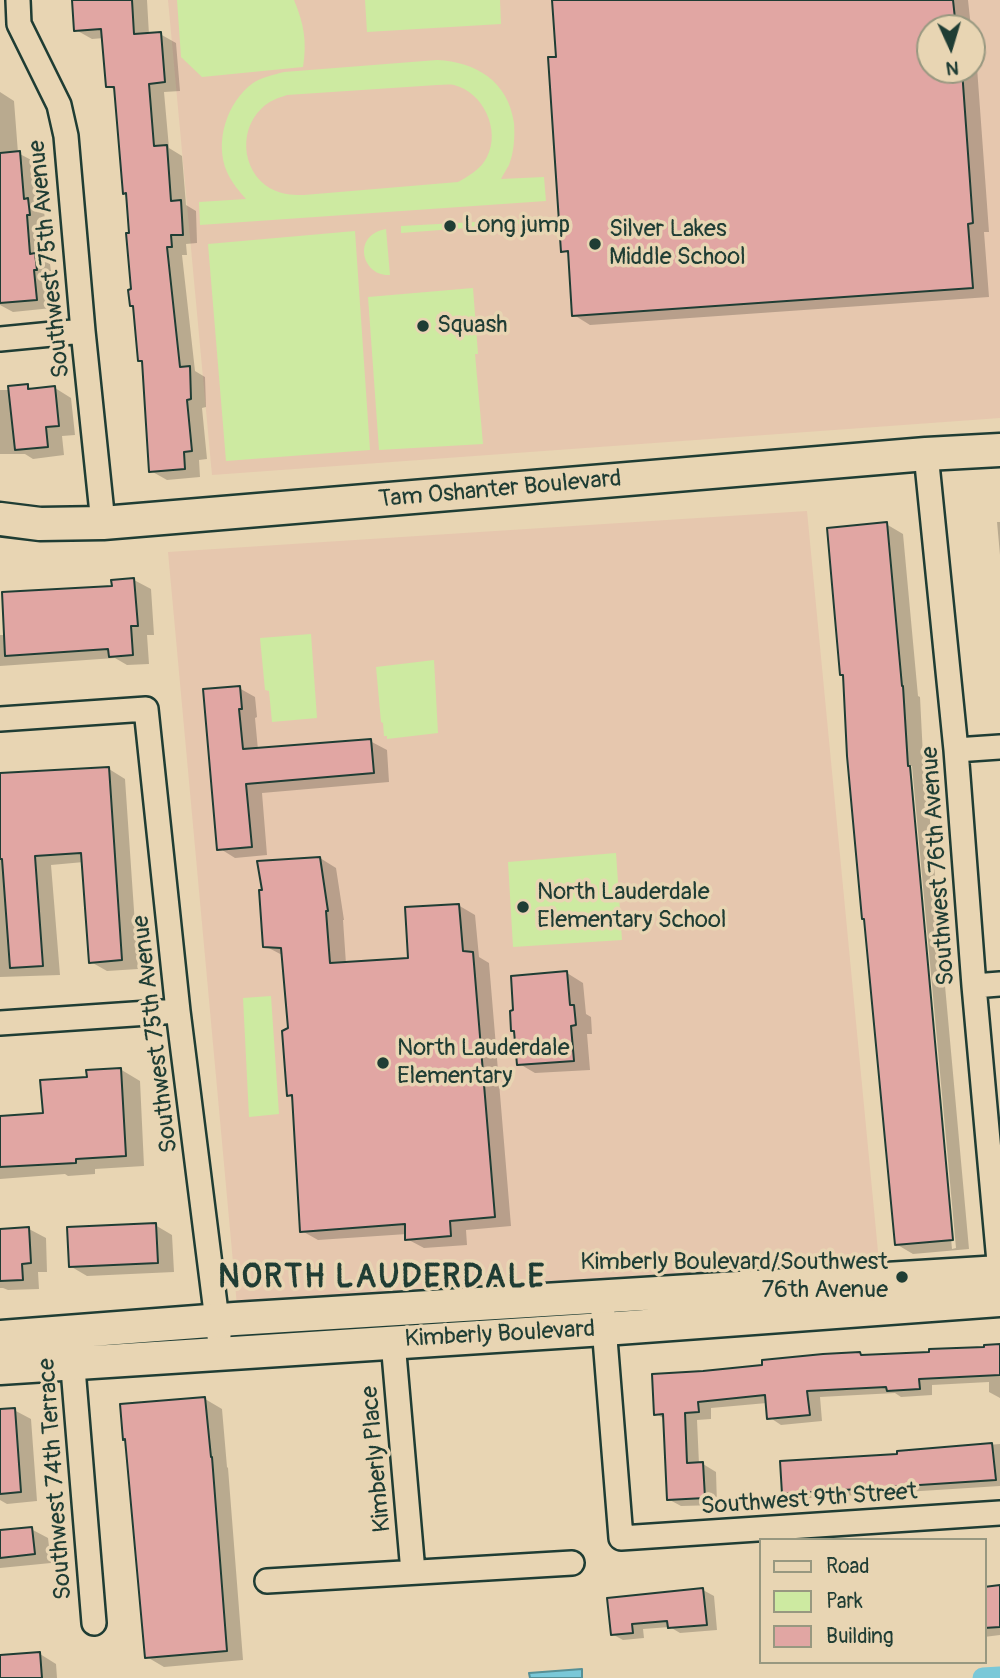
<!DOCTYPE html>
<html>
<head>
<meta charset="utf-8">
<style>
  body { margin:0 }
  #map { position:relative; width:1000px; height:1678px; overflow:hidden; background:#e8d5b3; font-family:Pangolin,sans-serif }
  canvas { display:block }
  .legend { position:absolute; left:759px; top:1538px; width:228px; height:126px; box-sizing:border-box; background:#e8d5b3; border:2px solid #989880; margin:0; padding:9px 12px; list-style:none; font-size:21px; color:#1f3d34 }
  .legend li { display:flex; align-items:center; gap:14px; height:35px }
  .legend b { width:35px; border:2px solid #989880 }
  .north { position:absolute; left:916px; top:14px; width:70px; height:70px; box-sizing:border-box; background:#e8d5b3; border:2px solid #989880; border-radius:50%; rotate:176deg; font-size:19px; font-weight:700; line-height:28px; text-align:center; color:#1f3d34 }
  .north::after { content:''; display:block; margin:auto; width:24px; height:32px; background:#1f3d34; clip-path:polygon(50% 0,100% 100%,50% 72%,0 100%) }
</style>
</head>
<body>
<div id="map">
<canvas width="1000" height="1678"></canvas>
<ul class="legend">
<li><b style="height:9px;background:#e8d5b3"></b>Road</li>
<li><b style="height:19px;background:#cdeaa1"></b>Park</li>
<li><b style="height:19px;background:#e1a6a3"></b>Building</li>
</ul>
<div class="north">N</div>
</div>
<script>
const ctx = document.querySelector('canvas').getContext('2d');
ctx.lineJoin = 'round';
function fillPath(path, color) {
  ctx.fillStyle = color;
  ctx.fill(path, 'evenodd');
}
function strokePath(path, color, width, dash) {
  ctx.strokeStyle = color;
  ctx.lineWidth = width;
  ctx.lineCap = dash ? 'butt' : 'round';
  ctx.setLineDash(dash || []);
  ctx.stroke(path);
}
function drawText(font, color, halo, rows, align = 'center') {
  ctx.font = font + ' Pangolin,sans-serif';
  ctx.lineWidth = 7;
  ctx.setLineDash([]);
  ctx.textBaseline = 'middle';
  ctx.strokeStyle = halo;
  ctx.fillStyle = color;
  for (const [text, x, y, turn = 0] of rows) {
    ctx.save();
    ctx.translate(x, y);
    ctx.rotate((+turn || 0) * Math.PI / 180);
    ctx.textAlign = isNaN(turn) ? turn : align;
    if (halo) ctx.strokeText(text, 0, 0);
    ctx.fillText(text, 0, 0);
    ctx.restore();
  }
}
fillPath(new Path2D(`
  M168,0h832v418l-788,57zM930,28h42v42h-42z
  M807,511l72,751 -642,44 -69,-754z`), '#e6c7ae');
fillPath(new Path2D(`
  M177,0h117c10,24 13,41 9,67l-101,10 -21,-20z
  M365,0h135l1,24 -134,8z
  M437,60c39,2 71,21 77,63 1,14 0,29 -5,42 -3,5 -6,10 -8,14l43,-2 2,24 -346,24 -1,-23 47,-3c-7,-8 -14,-16 -19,-27 -13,-30 0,-70 26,-89 9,-6 20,-8 31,-11zM437,85c6,0 12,-1 17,0 29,7 47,45 33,72 -6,12 -18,19 -29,25l-154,13c-9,0 -19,0 -28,-4 -33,-13 -40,-59 -14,-83 7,-7 16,-10 25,-13z
  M531,219l1,4 -131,10v-7z
  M386,229l4,46c-28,2 -39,-40 -4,-46z
  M355,231l15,219 -144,11 -18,-217z
  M473,288l5,66h-3l8,90 -104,6 -11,-153z
  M311,634l6,84 -45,4 -3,-31 -4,-1 -5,-52z
  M434,660l4,73 -51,6v-3h-3l-1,-13 -2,-1 -5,-55z
  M616,853l6,87 -109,7 -5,-85z
  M271,996l8,118 -30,3 -6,-119z`), '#cdeaa1');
const water = new Path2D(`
  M582,1669v9h-52l-1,-5z`);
fillPath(water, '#7ac8d8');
strokePath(water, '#569096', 2);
fillPath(new Path2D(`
  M74,0h73l2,35 11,-1 16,9 4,48 -16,1 5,56 13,8 4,49 10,6 1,32 -11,1 1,11h-5l13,116 10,6 1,30 -4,1 5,51 -8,1 1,17 -33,3 -16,-9 -7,-109 -4,-2 -12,-166 -3,-1 -8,-102 -9,-5 -4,-48 -12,1 -16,-9z
  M554,0h414l3,28h-41v42h42v-32l3,2 14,192h-5l5,65 -399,28 -16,-10 -4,-60 -7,-5 -5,-191z
  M0,92l14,9 4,52 17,9 4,44 5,3 1,14h-3l3,38 5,3 2,14h-3l3,30 -39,4 -13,-7z
  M27,386l8,4 20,-2 16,10 4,37 -13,1 2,19 -31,4 -8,-5h-25v-64h11z
  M997,522h3v33z
  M886,524l17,10 15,162 2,1 4,79 2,1 43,472 -56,5 -17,-10 -51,-568zM908,766h4l44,482 -4,1z
  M134,580l17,9 3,46h-7l2,29 -22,1 -12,-7 -115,8v-31h6z
  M239,688l16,9 2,20 -2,1 3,32 112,-9 17,9 2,32 -127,11 5,62 -32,3 -16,-10z
  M109,769l16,10 13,190 -31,2 -16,-9 -7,-100 -33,3 9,110 -60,2v-203z
  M320,858l16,10 8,52h-1l3,44 64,-5 48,-54 17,10 4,42 10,6 22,263 -45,4 1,15 -43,3 -17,-9v-5l-89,6 -16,-9 -8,-132 -6,-4 2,-65 -6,-74 -19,-10z
  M567,973l16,10 3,31 5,3 1,17h-5l3,36 -55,3 -17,-10z
  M120,1069l20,12 4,85 -49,3v5l-27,2 -3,-2 -65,5v-61l45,-3 44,-37z
  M155,1225l17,10 2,37 -87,4 -17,-10z
  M29,1229l17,9 1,34h-9l1,17 -31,1 -5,-2h-3v-58z
  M1000,1345v53l-11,-6v-10l-57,3v10l-31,2 -6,-4 -75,4 2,24 -41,4 -12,-8 -2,-14 -56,5v11l-14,1 2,44h4l13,8 1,33 -36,1 -13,-7 -3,-80 -9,-5 48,-41 156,-19 5,3 121,-9z
  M205,1399l17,10 5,58 1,1 15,192 -79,7 -17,-10z
  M14,1410l17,9 6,82 -30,3 -7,-4v-89z
  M1000,1444v42l-206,13 -11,-6 116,-38v-3z
  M31,1529l17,9 3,25 -51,5v-36z
  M1000,1587v48l-16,2v-48z
  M703,1590l11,6 3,34 -37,3 -10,-6 -27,2 1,9 -21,2 -11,-6 -3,-34z
  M40,1654l16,10 1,14h-57v-22z`), '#0003');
strokePath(new Path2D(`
  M983,1678l17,-1`), '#7ac8d8', 21);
const building = new Path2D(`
  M72,0h60l2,34 27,-2 4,50 -16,2 5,62 13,-1 4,56 10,-1 2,35h-12l1,12h-5l13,120 10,-1 1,33 -4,1 5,51 -8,1 1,17 -36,3 -7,-111h-4l-5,-55h-3l-2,-16 3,-1 -5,-56h3l-3,-40 -3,1 -9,-107h-8l-5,-58 -27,2z
  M552,0h401l3,28h-26v42h32l11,153 -5,1 5,64 -401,28 -4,-65 -7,1 -13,-195h8z
  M20,151l4,48 4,-1 2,17h-3l3,39 5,-1 2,17h-3l3,30 -37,3v-150z
  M28,384v5l27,-3 4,40 -13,1 2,20 -33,3 -7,-64z
  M887,522l15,164h1l5,80h2l43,474 -58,5 -31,-326h-2l-6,-65 -9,-98 -4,-81h-3l-13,-147z
  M134,578l4,48h-7l2,29 -24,2 -1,-8 -103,7 -3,-64 110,-6 -1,-6z
  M240,686l2,23h-3l4,40 128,-10 3,34 -128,11 6,63 -35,3 -14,-161z
  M109,767l13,193 -33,3 -8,-110 -46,3 8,110 -33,2 -8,-109h-2v-86z
  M320,857l8,54h-2l4,52 78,-5 -3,-51 54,-3 4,47 10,1 22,265 -45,4 1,15 -46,4v-16l-105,8 -8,-137 -5,1 -5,-65 6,-3 -7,-80 -18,-1 -4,-57h3l-5,-29z
  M567,971l3,34h4l2,20 -5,1 3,35 -57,4 -3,-34h-3l-1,-20 3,-1 -2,-34z
  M121,1068l5,88 -50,3v4l-76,4v-51l43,-3 -3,-33 47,-3 -1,-7z
  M156,1223l2,40 -89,4 -2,-40z
  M29,1227l2,36 -9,1 1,16 -23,1v-52z
  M1000,1344v31l-81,4 1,10 -33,2 -1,-4 -79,4 3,24 -43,4 -2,-24 -67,7 1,10 -14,1 2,50 16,-1 2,36 -38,2 -4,-86 -9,1 -2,-41 51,-3 59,-6v-5l61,-6 37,-2 1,3 68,-3v-3l55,-2v-2z
  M205,1397l6,60h1l15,194 -82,7 -20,-219 -2,1 -3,-36z
  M15,1408l6,84 -21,2v-85z
  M992,1443l4,37 -214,14 -2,-33 117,-7v-3z
  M32,1527l3,27 -35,4v-28z
  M1000,1585v42l-16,1v-41z
  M703,1588l4,37 -39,3 -1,-7 -35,3 1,9 -22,2 -4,-37z
  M40,1652l2,26h-42v-23z`);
fillPath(building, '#e1a6a3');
strokePath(building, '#1f3d34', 2);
const street = new Path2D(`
  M18,0l1,24 40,81 7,31 17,195 20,192
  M0,339l83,-8
  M926,454l30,296 18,236 26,287
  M0,719l146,-10 32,302 41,325
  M956,750l44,-3
  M974,986l26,-2
  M0,1023l178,-12
  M603,1314l18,224 379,-25
  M70,1332l24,291
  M393,1342l20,230
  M267,1581l305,-18`);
const secondary = new Path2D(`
  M0,519l40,5 63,-1 823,-69 74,-4
  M0,1337l235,-18 765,-47
  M0,1368l604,-39 396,-29`);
strokePath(street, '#1f3d34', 28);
strokePath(secondary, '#1f3d34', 37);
strokePath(street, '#e8d5b3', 23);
strokePath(secondary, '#e8d5b3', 32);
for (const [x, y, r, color] of [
  [450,226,7,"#1f3d34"],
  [595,244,7,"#1f3d34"],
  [423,326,7,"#1f3d34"],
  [523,907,7,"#1f3d34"],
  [383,1063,7,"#1f3d34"],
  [902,1277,7,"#1f3d34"]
]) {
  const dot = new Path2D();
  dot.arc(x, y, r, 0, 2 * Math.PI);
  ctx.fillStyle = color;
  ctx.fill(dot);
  strokePath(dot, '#e8d5b3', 2.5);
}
drawText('24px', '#1f3d34', '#e8d5b3', [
  ["Long jump",464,226],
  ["Silver Lakes",609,230],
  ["Middle School",609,258],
  ["Squash",437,326],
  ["North Lauderdale",537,893],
  ["Elementary School",537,921],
  ["North Lauderdale",397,1049],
  ["Elementary",397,1077],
  ["Kimberly Boulevard/Southwest",888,1263,"right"],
  ["76th Avenue",888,1291,"right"]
], 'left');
drawText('24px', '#1f3d34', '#e8d5b3', [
  ["Southwest 75th Avenue",50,259,-96],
  ["Tam Oshanter Boulevard",500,490,-5],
  ["Southwest 76th Avenue",939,866,-94],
  ["Southwest 75th Avenue",156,1034,-97],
  ["Kimberly Boulevard",500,1335,-3],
  ["Kimberly Place",377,1459,-95],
  ["Southwest 74th Terrace",56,1479,-94],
  ["Southwest 9th Street",809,1500,-4]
]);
ctx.letterSpacing = '2px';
drawText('bold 32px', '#1f3d34', '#e8d5b3', [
  ["NORTH LAUDERDALE",382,1279]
]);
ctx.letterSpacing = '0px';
</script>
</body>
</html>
